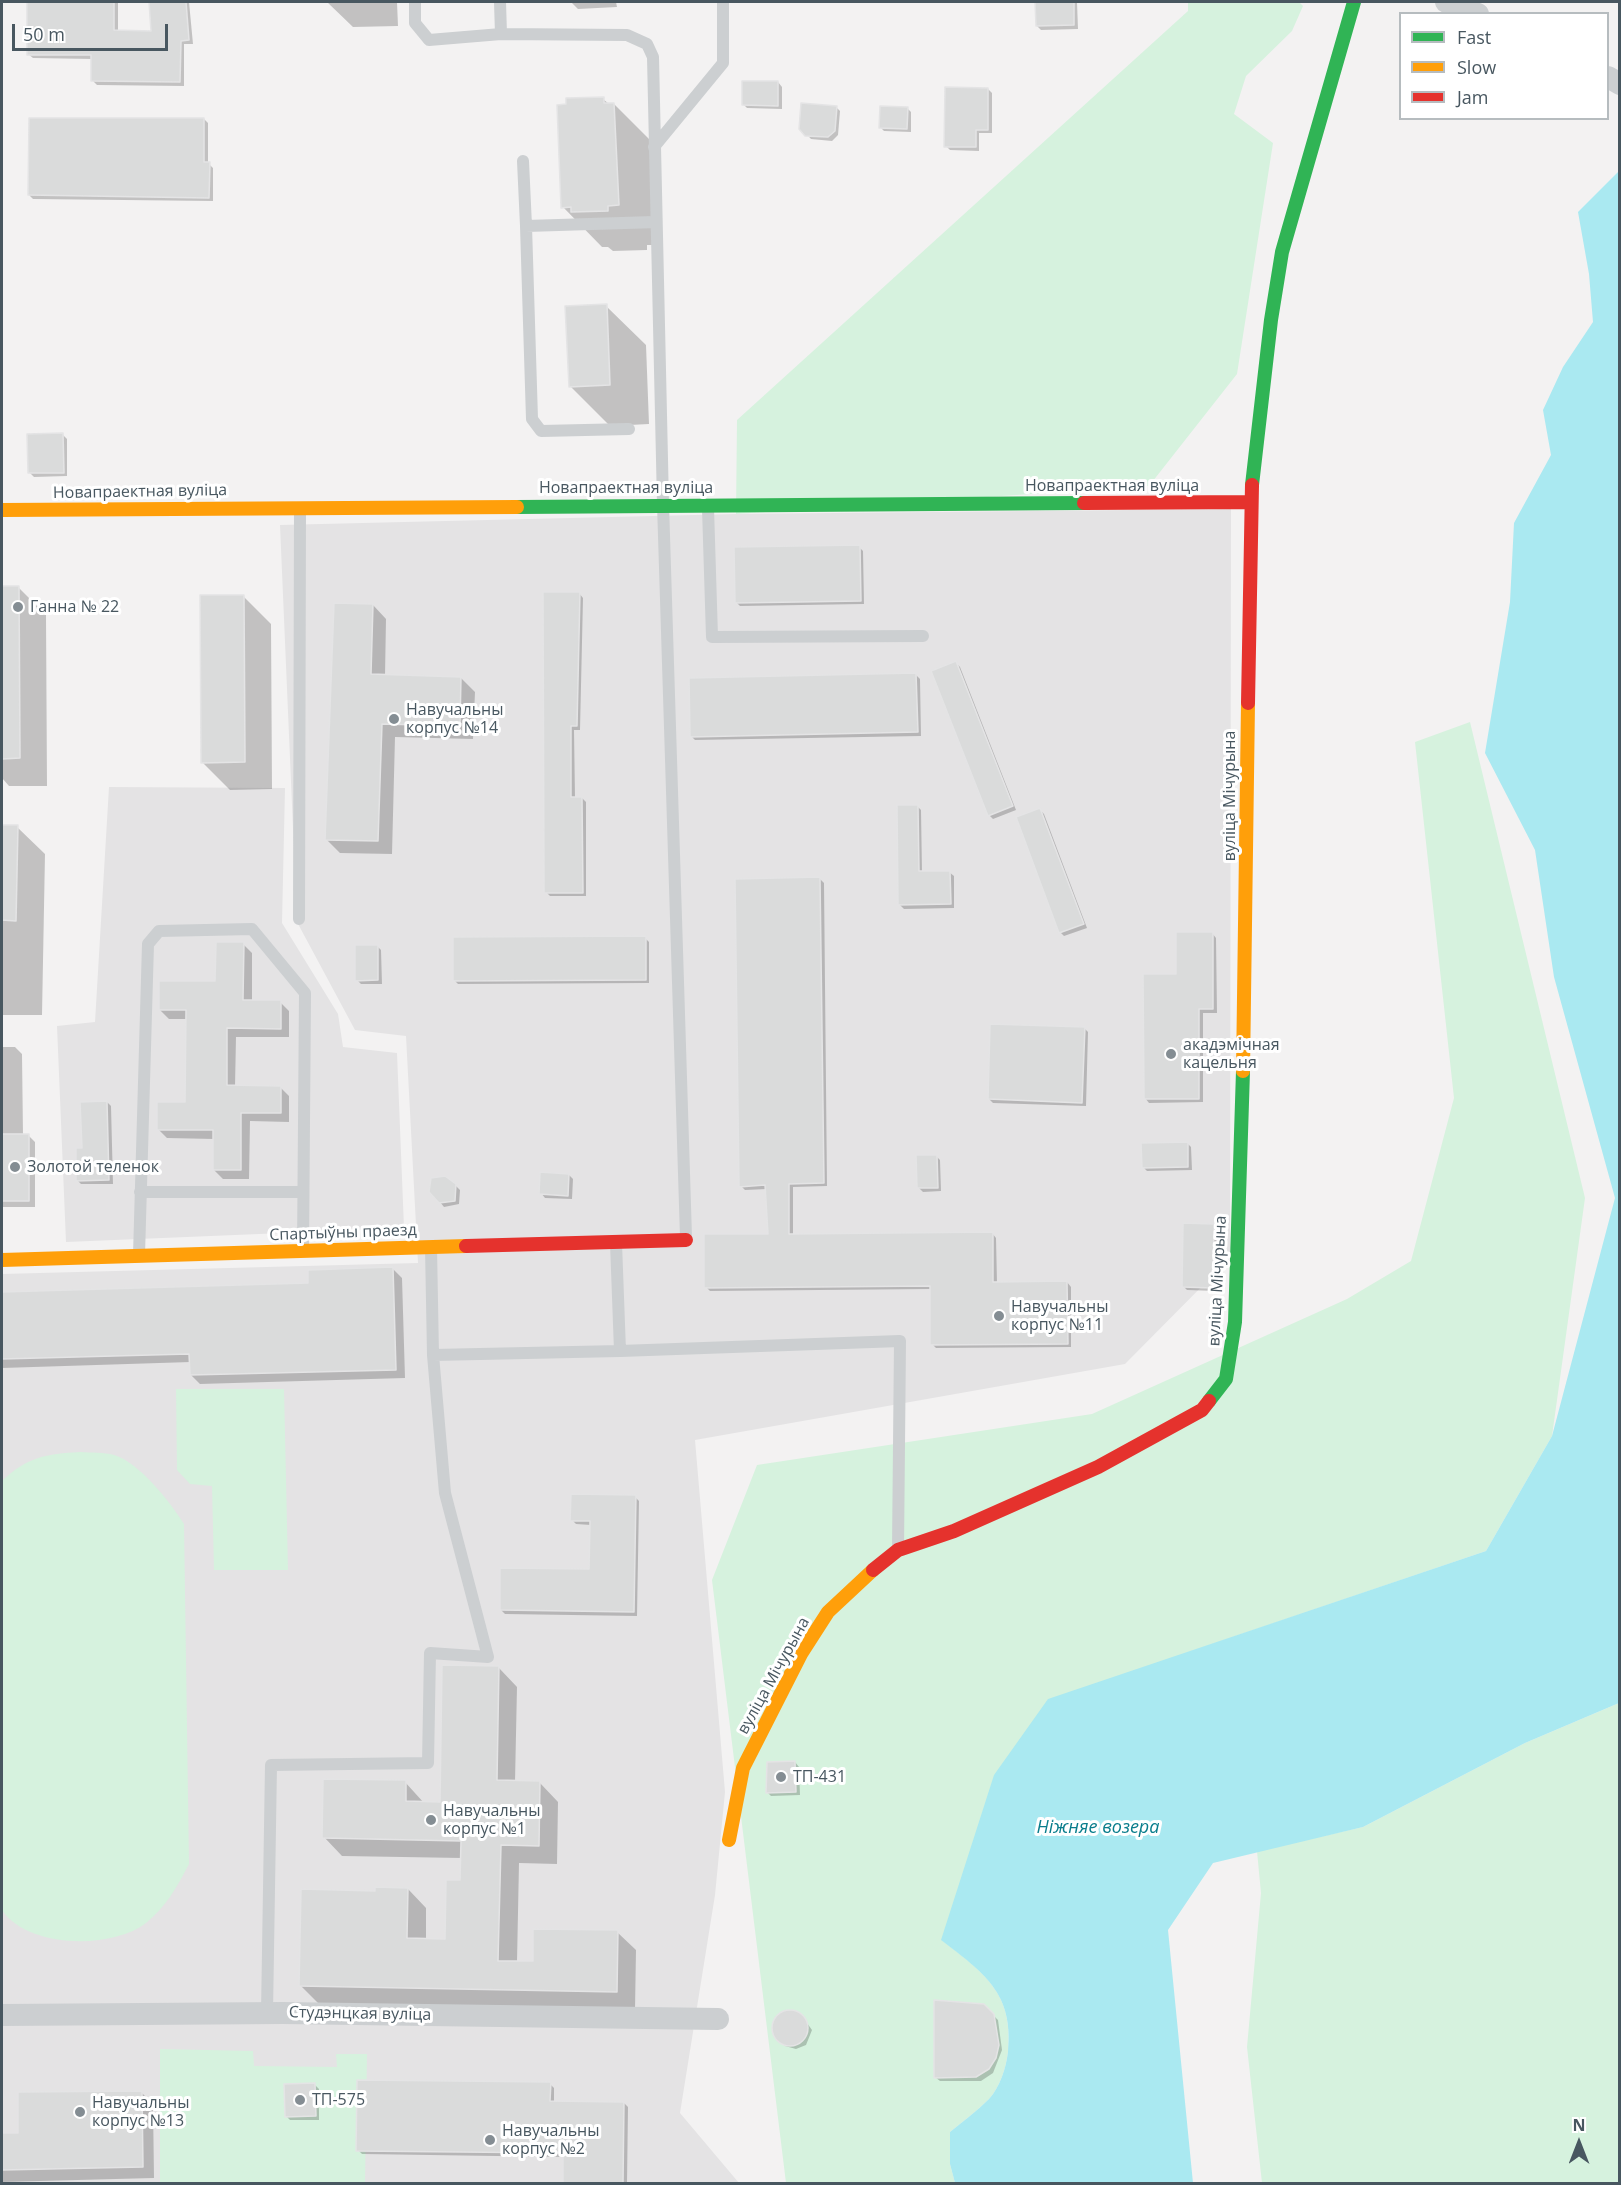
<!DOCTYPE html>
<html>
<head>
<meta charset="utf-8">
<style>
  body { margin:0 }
  #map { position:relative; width:1621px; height:2185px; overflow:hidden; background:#f3f2f2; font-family:"Open Sans",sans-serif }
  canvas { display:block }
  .frame { position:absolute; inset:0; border:3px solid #485760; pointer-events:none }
  .legend { position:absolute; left:1399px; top:12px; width:210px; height:108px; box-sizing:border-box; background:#fff; border:2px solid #b6bcbf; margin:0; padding:8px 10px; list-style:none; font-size:18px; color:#485760 }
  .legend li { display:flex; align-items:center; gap:12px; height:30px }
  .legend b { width:30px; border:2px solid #b6bcbf }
  .north { position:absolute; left:1549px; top:2113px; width:60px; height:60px; -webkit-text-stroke:4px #fff; paint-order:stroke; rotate:0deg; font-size:16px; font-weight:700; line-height:24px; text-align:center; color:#485760 }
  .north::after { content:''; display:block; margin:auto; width:21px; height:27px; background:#485760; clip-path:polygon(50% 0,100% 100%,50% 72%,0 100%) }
  .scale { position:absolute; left:12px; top:24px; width:156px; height:27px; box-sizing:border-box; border:3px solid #485760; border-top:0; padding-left:8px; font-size:18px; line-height:21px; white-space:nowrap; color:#485760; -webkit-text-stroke:4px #fff; paint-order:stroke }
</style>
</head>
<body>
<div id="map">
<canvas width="1621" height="2185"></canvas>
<div class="frame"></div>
<ul class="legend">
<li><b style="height:8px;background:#30b455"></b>Fast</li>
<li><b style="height:8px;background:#ff9f0a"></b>Slow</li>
<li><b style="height:8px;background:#e5322d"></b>Jam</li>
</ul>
<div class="north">N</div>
<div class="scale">50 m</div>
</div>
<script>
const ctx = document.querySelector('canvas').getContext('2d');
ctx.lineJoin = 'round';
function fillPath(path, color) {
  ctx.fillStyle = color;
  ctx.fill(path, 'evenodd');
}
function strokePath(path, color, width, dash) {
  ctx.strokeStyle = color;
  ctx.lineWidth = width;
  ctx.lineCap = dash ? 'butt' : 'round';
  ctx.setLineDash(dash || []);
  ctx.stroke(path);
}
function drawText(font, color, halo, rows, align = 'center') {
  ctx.font = font + ' "Open Sans",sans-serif';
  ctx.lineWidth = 6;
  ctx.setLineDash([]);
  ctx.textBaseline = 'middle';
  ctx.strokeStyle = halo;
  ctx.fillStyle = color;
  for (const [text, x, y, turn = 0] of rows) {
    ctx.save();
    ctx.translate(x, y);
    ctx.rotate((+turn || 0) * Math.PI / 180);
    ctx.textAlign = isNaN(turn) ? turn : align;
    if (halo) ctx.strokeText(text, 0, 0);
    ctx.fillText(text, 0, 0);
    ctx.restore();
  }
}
fillPath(new Path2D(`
  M1231,509l-1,749 -105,106 -430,76 30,352 -10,103 -35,218 59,70h-737v-909l416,-11 -12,-227 -51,-6 -58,-108 -17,-397 456,-11z
  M109,787l176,1 -3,135 56,91 5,33 54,6 7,175 -338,14 -9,-216 38,-4z`), '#e4e3e4');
fillPath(new Path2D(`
  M1188,2h111l4,4 -11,25 -46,45 -12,38 39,29 -36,231 -88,112 -413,28 1,-94 451,-409z
  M1470,722l115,476 -33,238 -66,115 -438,149 -106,240c42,33 72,53 66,112 -2,16 -8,35 -19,47 -12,12 -26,22 -39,33v32l5,19h-169l-74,-603 45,-115 335,-51 255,-115 64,-38 43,-163 -39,-356z
  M176,1389h108l4,181h-74l-2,-84 -22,-2 -13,-14z
  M80,1452c11,1 24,0 34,3 25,7 57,48 70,69l5,340c-12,23 -23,43 -43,59 -35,27 -119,25 -144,-13v-429c25,-24 44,-27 78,-29z
  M1619,1703v480h-357l-15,-136 14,-154 -4,-42 106,-24 162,-84z
  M160,2049l93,2 1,15 83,1 -1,-13h31l-2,129 -205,1z`), '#d6f2de');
fillPath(new Path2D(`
  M1618,172l1,1531 -94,40 -162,84 -150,36 -45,67 25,253h-238l-5,-19v-32c13,-11 27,-21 39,-33 11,-12 17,-31 19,-47 6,-59 -24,-79 -67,-112l53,-165 54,-76 438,-148 66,-115 63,-238 -61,-221 -19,-127 -50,-97 25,-151 4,-79 37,-68 -8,-45 20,-43 30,-45 -4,-48 -11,-62z`), '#aae9f1');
fillPath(new Path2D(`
  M29,2h89v30h35l-3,-30h39l4,42h-9v42l-87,-1 -4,-4v-22l-60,-1 -5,-4z
  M327,2h70l1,24 -45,1z
  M571,2h45l1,5 -39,2z
  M1037,2h40l1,27 -37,1 -4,-4z
  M778,82l4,5v22l-35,-1 -4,-4z
  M988,89l4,4v40h-13v18l-29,-1 -4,-4z
  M603,99l6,5h5l40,40 4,101h-11v5l-34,1 -5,-4h-6l-39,-40z
  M836,107l4,4 -2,24 -6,6 -21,-2 -10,-11z
  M907,108l4,4v20l-27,-1 -4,-4z
  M204,119l4,4v40l5,5v33l-180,-2 -4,-4z
  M606,306l40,39 3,79 -39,2 -40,-40z
  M63,435l4,4v37l-33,1 -4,-4z
  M859,547l4,4 1,53 -124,2 -4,-4z
  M2,588h17l27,27 1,171h-38l-7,-8z
  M579,593l4,5 -3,132h-6l1,68h7l4,4v94h-36l-4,-4z
  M243,596l28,28 1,165 -42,1 -28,-28z
  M373,605l13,14 -1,57 76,2 14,14 -2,47 -78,-2 -3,117 -52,-1 -14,-14z
  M956,663l4,4 56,143 -23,9 -4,-4z
  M916,675l4,4 1,57 -226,4 -4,-4z
  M917,806l4,4 1,63 27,-1 5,4v32l-50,1 -4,-4z
  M1040,810l4,4 43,114 -23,8 -4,-4z
  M2,826l15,1 28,27 -3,161h-40z
  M820,879l4,4 3,303 -34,1v48l199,-2 4,5 1,45 70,-1 4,5v60l-135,1 -4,-4 -1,-55 -221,2 -4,-4 63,-52 -2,-46 -22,1 -4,-4z
  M1212,933l4,5 1,75h-14v89l-54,1 -4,-5 33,-123z
  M645,938l4,4v41l-191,1 -4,-4z
  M243,944l9,9v49h28l9,9v26h-53l-1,50h45l9,9v26l-39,-1 -1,58h-26l-9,-9v-31l-47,-1 -9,-9 29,-25v-85h-18l-9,-9 57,-27z
  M377,946l4,4 1,34h-21l-4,-4z
  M1084,1028l4,4 -2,74 -93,-3 -4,-4z
  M2,1047h13l7,7 1,81h5l7,7v65h-33z
  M107,1102l4,4 2,78h-32l-4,-4 6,-30z
  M1187,1143l4,4 1,23 -45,1 -4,-4z
  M936,1156l4,4 1,31 -18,1 -4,-4z
  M569,1175l4,4 -1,20 -27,-1 -4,-5z
  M455,1185l5,5 -1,14 -15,3 -4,-5z
  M1213,1225l4,4 -1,62 -29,-1 -4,-4z
  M393,1269l9,9 3,100 -205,6 -9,-9v-13l-189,6v-75l308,-9z
  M635,1497l4,4 -2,115 -132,-2 -4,-4 89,-39 1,-46 -15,-1 -4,-4z
  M499,1668l18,19 -2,95 25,1 18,19 -1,62 -38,-1 -2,99 17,1 83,-31 19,18 -1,60 -316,-6 -19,-19 108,-96 18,19v32h20l16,-58v-24l-120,-2 -18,-19 81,-55 19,21 17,1z
  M795,1762l4,5 1,28 -29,1 -4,-4z
  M983,2005l15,15 4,30 -9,23 -12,8h-41l-5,-4z
  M787,2011l15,5 10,14 -6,15 -10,4 -11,-3 -12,-14 1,-11z
  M550,2084l4,4v14l70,1 4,4 -1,77h-63v-27l-202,-3 -4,-4z
  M315,2085l4,4v31h-29l-4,-4z
  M141,2092l12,12 1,74 -152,4v-48h18z`), '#0003');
const building = new Path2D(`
  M27,2h87v28l37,1 -2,-29h37l3,38 -8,1 -1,41 -89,-1v-26h-64z
  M1035,2h39v23l-38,1z
  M742,81h36v25l-36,-1z
  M945,87l43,1v42h-12v17h-32z
  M604,97v6h10l5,102 -11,1v5l-37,1v-5l-10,1 -4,-103 9,-1v-6z
  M801,103l36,3 -2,25 -7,6 -23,-1 -6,-7z
  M880,106l28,1 -1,22 -28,-1z
  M29,118h175v44h6l-1,36 -181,-3z
  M607,304l3,81 -41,2 -4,-81z
  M63,433l1,40h-36l-1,-39z
  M860,545l1,56 -126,2 -1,-56z
  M2,586h17l1,172 -18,1z
  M543,592h37l-3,134h-6v71h11l1,96h-39z
  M200,595h44l1,167 -44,1z
  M334,603l39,1 -2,70 90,3 -1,49 -78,-2 -4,117 -53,-1z
  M956,661l57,145 -25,10 -57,-145z
  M916,673l2,59 -228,5 -1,-59z
  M897,805h21l1,66h31l1,33 -53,1z
  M1040,808l44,116 -25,9 -43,-116z
  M2,825h16l-2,96 -14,-1z
  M820,877l4,306 -35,1v50l204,-2v50l74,-1 1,63 -138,1v-59l-226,2v-54h64l-3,-49 -26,2 -4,-308z
  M1176,932h37v77h-14v90h-55l-1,-125h33z
  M646,936v44l-193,1v-44z
  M216,942h28l-1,58h38v29l-54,-1v57l54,1v27h-40v57h-28v-40h-56v-28h28l1,-92h-27v-29h56z
  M355,945h23v35l-23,1z
  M990,1024l95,3 -3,76 -94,-4z
  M107,1101l2,79 -33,1v-33h6l-2,-46z
  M2,1134h27v67h-27z
  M1188,1142v25l-46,1 -1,-25z
  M916,1155h21l1,33h-21z
  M540,1172l29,2 -1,22 -29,-2z
  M445,1176l11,8 -1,17 -16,2 -10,-11 2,-14z
  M1183,1223l31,1 -1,64 -31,-1z
  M393,1267l3,103 -206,5 -1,-21 -187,5v-67l306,-9v-13z
  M571,1494l65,1 -2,117 -134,-2v-42l89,1 1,-48h-20z
  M442,1665l57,1 -2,114 43,1 -1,65 -38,-1 -3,116h35v-32l85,1 -1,62 -318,-6 2,-97 74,2v-4l33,1 -1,50 38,1 1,-59h14l1,-39 -139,-3 1,-59 83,1v21l34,1z
  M795,1761l1,31 -30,1 1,-31z
  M934,2000l50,4 10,10 5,31 -3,13 -7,11 -13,8 -42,1z
  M772 2028a18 18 0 1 1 36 0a18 18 0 1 1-36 0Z
  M357,2080l194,2 -1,19 74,1 -1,82h-60v-31l-207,-2z
  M315,2083l1,33 -31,1 -1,-33z
  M142,2091l1,76 -141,3v-37h16v-41z`);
fillPath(building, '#dadbdb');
strokePath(building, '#e4e4e5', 1.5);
strokePath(new Path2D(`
  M415,2v21l14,17 72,-6
  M500,2l1,32 126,1 20,9 6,13 10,447 23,733
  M654,147l69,-84v-61
  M523,161l3,65 130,-4
  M526,226l6,193 9,12 88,-2
  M708,508l4,129 211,-1
  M299,919l1,-411
  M140,1192h163
  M616,1243l4,108 280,-10 -2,208
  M431,1247l2,108 187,-4
  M139,1255l9,-311 11,-13 93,-2 53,64 -2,258
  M267,2013l4,-248 157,-2 2,-110 58,4 -43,-164 -12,-138`), '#cccfd1', 12);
strokePath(new Path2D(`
  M1446,2l32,12
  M1608,77l12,7
  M2,2015l280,-2 436,6`), '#cccfd1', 22);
strokePath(new Path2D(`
  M1252,485l19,-165 11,-68 72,-250
  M517,507l567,-4
  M1209,1401l17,-22 9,-57 8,-251`), '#30b455', 14);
strokePath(new Path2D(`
  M2,510l515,-3
  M1243,1071l5,-368
  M2,1260l464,-14
  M729,1840l14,-72 58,-114 27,-42 45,-42`), '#ff9f0a', 14);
strokePath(new Path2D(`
  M1084,503l166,-1
  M1248,703l4,-218
  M466,1246l220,-6
  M873,1570l25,-20 56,-19 144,-64 104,-57 7,-9`), '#e5322d', 14);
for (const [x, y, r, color] of [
  [18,607,6,"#848d93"],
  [394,719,6,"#848d93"],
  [1171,1054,6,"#848d93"],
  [15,1167,6,"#848d93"],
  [999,1316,6,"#848d93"],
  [781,1777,6,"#848d93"],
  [431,1820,6,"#848d93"],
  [300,2100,6,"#848d93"],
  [80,2112,6,"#848d93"],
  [490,2140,6,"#848d93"]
]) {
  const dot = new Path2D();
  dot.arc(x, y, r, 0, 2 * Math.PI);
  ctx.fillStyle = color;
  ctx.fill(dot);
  strokePath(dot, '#fff', 2);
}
drawText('16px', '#485760', '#fff', [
  ["Новапраектная вуліца",1112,486],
  ["Новапраектная вуліца",626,488],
  ["Новапраектная вуліца",140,492,-1],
  ["вуліца Мічурына",1230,796,-90],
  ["Спартыўны праезд",343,1233,-2],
  ["вуліца Мічурына",1218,1281,-87],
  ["вуліца Мічурына",774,1676,-61],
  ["Студэнцкая вуліца",360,2014,1]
]);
drawText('16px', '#485760', '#fff', [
  ["Ганна № 22",30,607],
  ["Навучальны",406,710],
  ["корпус №14",406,728],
  ["акадэмічная",1183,1045],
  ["кацельня",1183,1063],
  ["Золотой теленок",27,1167],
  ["Навучальны",1011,1307],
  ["корпус №11",1011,1325],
  ["ТП-431",793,1777],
  ["Навучальны",443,1811],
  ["корпус №1",443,1829],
  ["ТП-575",312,2100],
  ["Навучальны",92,2103],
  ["корпус №13",92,2121],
  ["Навучальны",502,2131],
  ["корпус №2",502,2149]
], 'left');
drawText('italic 18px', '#097d8c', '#fff', [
  ["Ніжняе возера",1098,1828]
]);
</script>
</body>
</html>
